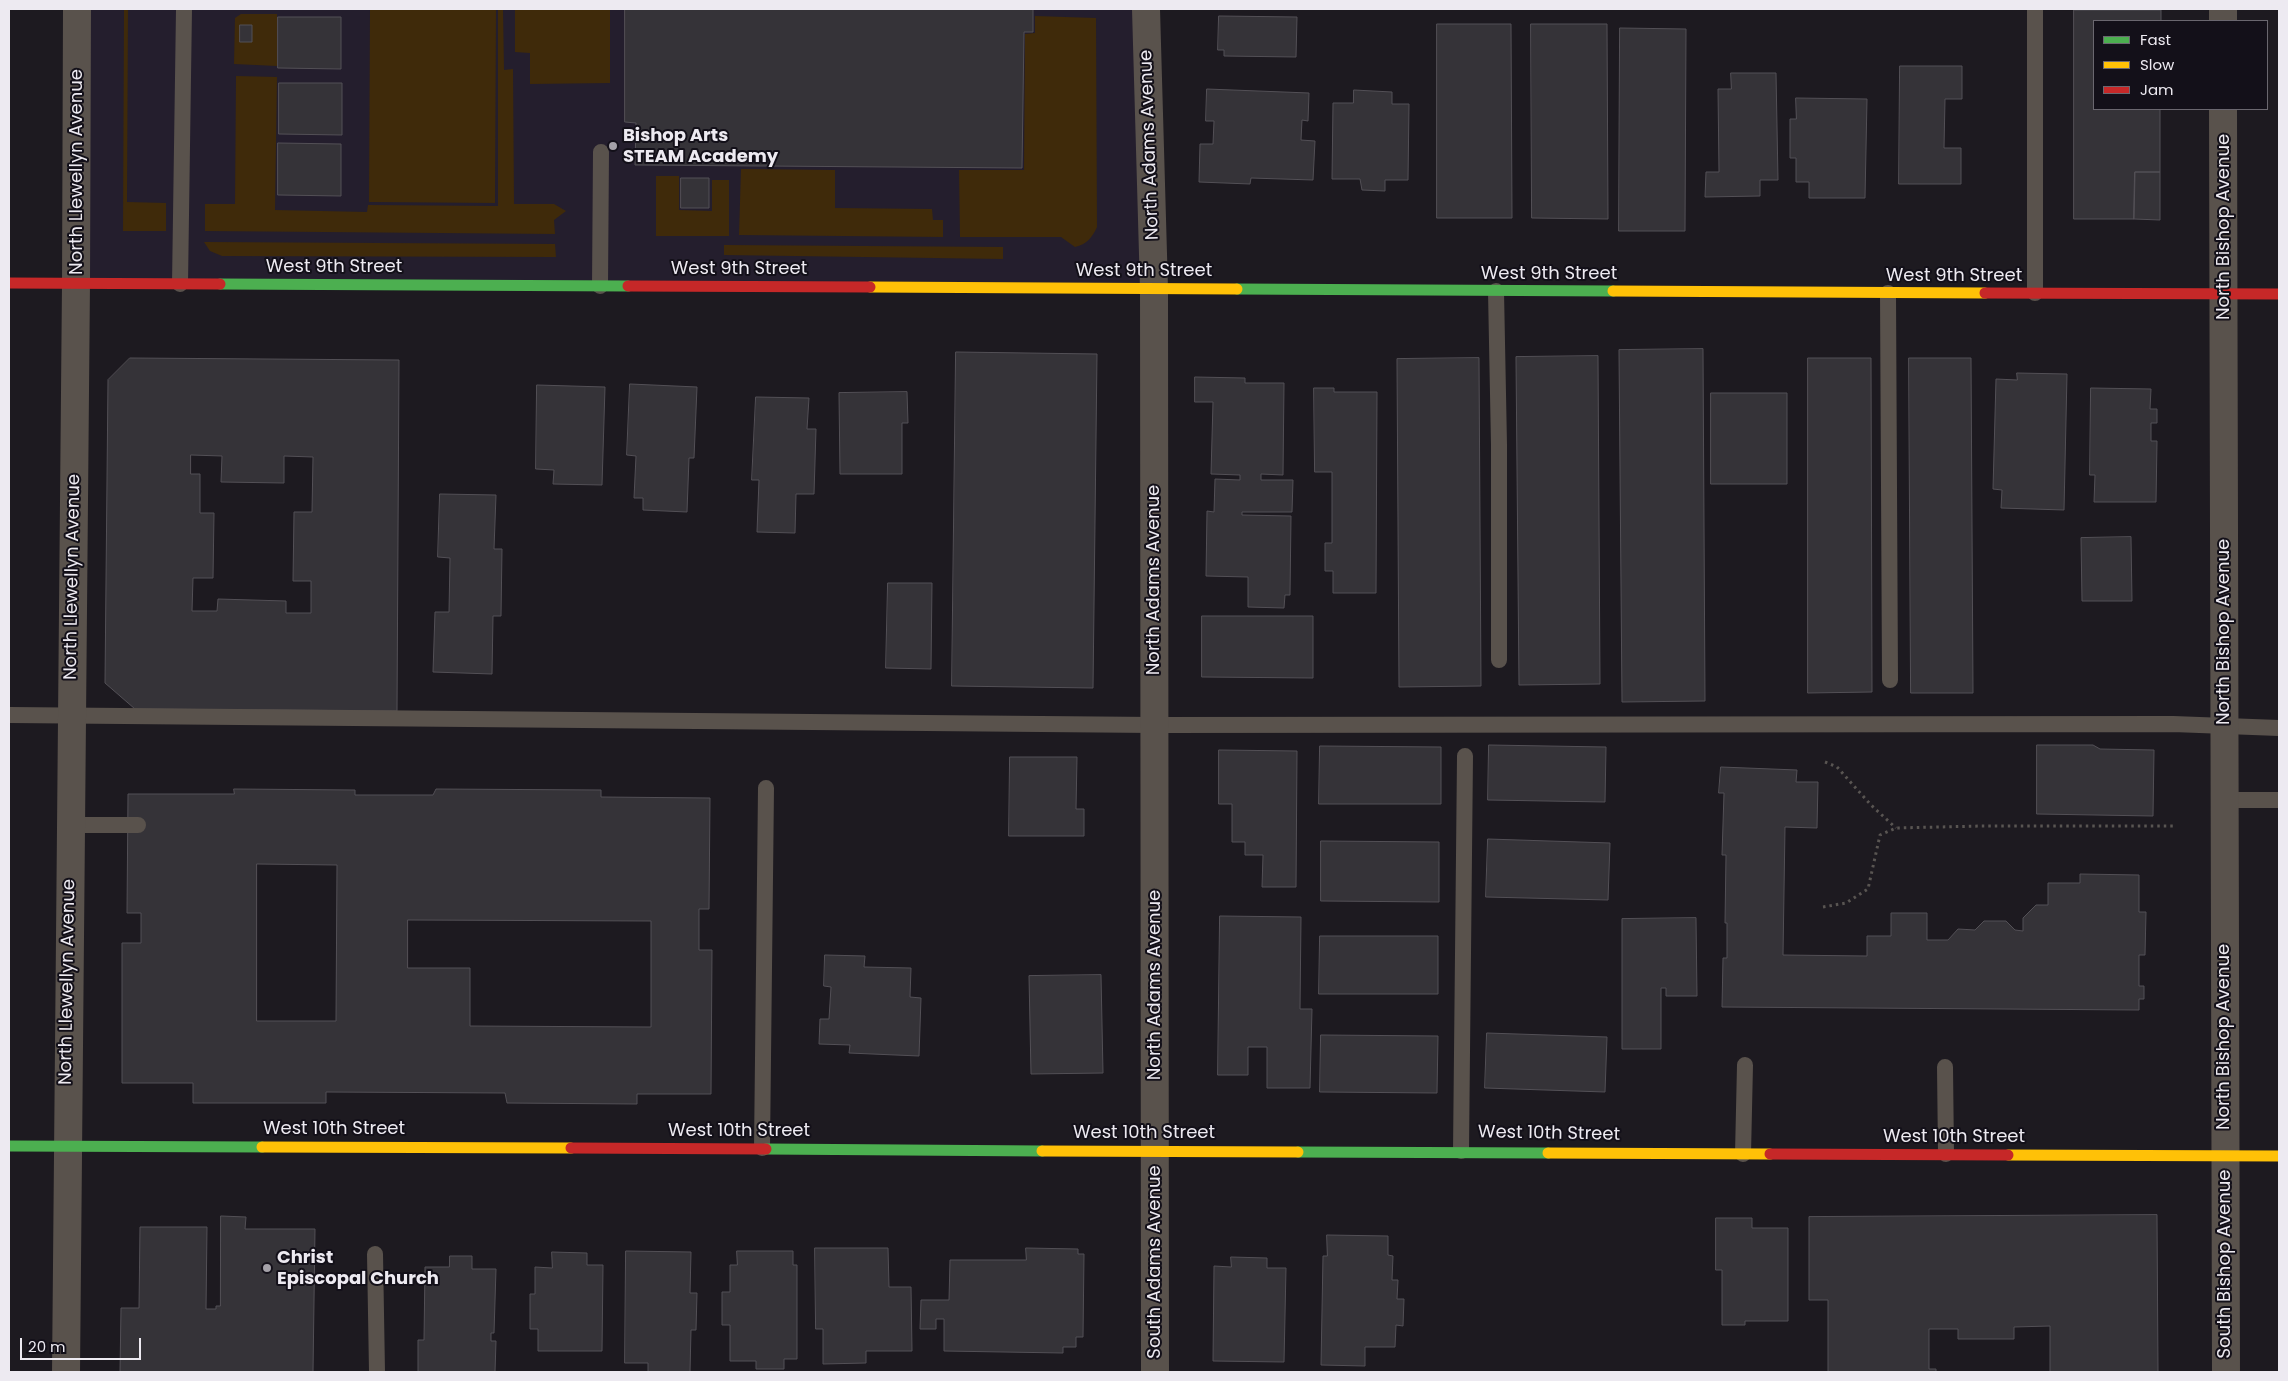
<!DOCTYPE html>
<html>
<head>
<meta charset="utf-8">
<style>
  body { margin:0 }
  #map { position:relative; width:2288px; height:1381px; overflow:hidden; background:#1d1a20; font-family:Poppins,sans-serif }
  canvas { display:block }
  .frame { position:absolute; inset:0; border:10px solid #edeaf1; pointer-events:none }
  .legend { position:absolute; left:2093px; top:20px; width:175px; height:90px; box-sizing:border-box; background:#131019; border:1px solid #6a676f; margin:0; padding:6px 9px; list-style:none; font-size:15px; color:#edeaf1 }
  .legend li { display:flex; align-items:center; gap:10px; height:25px }
  .legend b { width:25px; border:1px solid #6a676f }
  .scale { position:absolute; left:20px; top:1338px; width:121px; height:22px; box-sizing:border-box; border:2px solid #edeaf1; border-top:0; padding-left:6px; font-size:15px; line-height:18px; white-space:nowrap; color:#edeaf1; -webkit-text-stroke:4px #131019; paint-order:stroke }
</style>
</head>
<body>
<div id="map">
<canvas width="2288" height="1381"></canvas>
<div class="frame"></div>
<ul class="legend">
<li><b style="height:6px;background:#4caf50"></b>Fast</li>
<li><b style="height:6px;background:#ffc107"></b>Slow</li>
<li><b style="height:6px;background:#c62828"></b>Jam</li>
</ul>
<div class="scale">20 m</div>
</div>
<script>
const ctx = document.querySelector('canvas').getContext('2d');
ctx.lineJoin = 'round';
function fillPath(path, color) {
  ctx.fillStyle = color;
  ctx.fill(path, 'evenodd');
}
function strokePath(path, color, width, dash) {
  ctx.strokeStyle = color;
  ctx.lineWidth = width;
  ctx.lineCap = dash ? 'butt' : 'round';
  ctx.setLineDash(dash || []);
  ctx.stroke(path);
}
function drawText(font, color, halo, rows, align = 'center') {
  ctx.font = font + ' Poppins,sans-serif';
  ctx.lineWidth = 4;
  ctx.setLineDash([]);
  ctx.textBaseline = 'middle';
  ctx.strokeStyle = halo;
  ctx.fillStyle = color;
  for (const [text, x, y, turn = 0] of rows) {
    ctx.save();
    ctx.translate(x, y);
    ctx.rotate((+turn || 0) * Math.PI / 180);
    ctx.textAlign = isNaN(turn) ? turn : align;
    if (halo) ctx.strokeText(text, 0, 0);
    ctx.fillText(text, 0, 0);
    ctx.restore();
  }
}
fillPath(new Path2D(`
  M75,9h1071l8,280 -1078,-6z`), '#241e2d');
fillPath(new Path2D(`
  M124,9h4l-1,193 39,1v28h-43z
  M370,9h126l-1,194 -126,-1z
  M498,9h5l1,61 9,-1 1,135h40l12,7 -12,9 1,14 -350,-3v-27h30l1,-128 41,1 -2,133 92,2 1,-7 130,1z
  M515,9h95v74l-80,1v-31l-15,-1z
  M241,14h36v52l-43,-2 1,-46z
  M1035,16l61,2 1,209c-5,11 -10,17 -22,20l-14,-10h-101l-1,-67h65l1,-136 10,-1z
  M741,169l94,1v38l97,1 1,11h10v17l-204,-2z
  M656,176h23v34l33,1v-31h17v56h-73z
  M204,242l351,2 1,13 -334,-1 -12,-5z
  M724,245l279,2v12l-279,-4z`), '#3f2a0a');
const building = new Path2D(`
  M625,9h408v23h-9l-2,136 -387,-3 1,-42 -11,-1z
  M2074,10h87v11h-67v88h66v63h-25l-1,47h-60z
  M1219,16l78,1 -1,40 -72,-1v-6h-6z
  M278,17h63v52l-63,-1z
  M1437,24h74l1,194h-75z
  M1531,24h76l1,195 -76,-1z
  M240,25h12v17h-12z
  M1620,28l66,1 -1,202h-66z
  M1900,66h62v33h-17l-1,49h17v36h-62z
  M1731,73h45l2,107h-18v16l-55,1 1,-25h13l-1,-83h13z
  M279,83h63v52l-63,-1z
  M1207,89l102,4 -1,28 -6,-1 -1,20 14,1 -2,39 -62,-2 -1,6 -51,-2 1,-38h13l1,-23h-8z
  M1354,90l38,2v12h17l-1,76h-23v11l-23,-1 -2,-11h-28l1,-76h20z
  M1796,98l71,1 -2,99h-56v-16h-13v-24h-6v-39h6z
  M278,143l63,1v52l-63,-1z
  M2135,172h25v48l-26,-1z
  M681,178h28v30h-28z
  M1703,349l2,352 -83,1 -3,-352z
  M956,352l141,2 -4,334 -141,-2z
  M1598,356l2,328 -81,1 -3,-328z
  M130,358l269,2 -2,351 -262,-2 -30,-26 3,-303zM191,455l31,1 -1,26 63,1v-27l29,1 -1,55h-18l-1,69h18v32h-25v-12l-68,-2 -1,12h-25l1,-33h20l1,-65h-14v-39h-9z
  M1479,358l2,328 -82,1 -2,-328z
  M1808,358h63l1,334 -64,1z
  M1909,358h62l2,335h-62z
  M2017,373l50,1 -3,136 -63,-2 1,-18 -9,-1 3,-110 21,1z
  M1195,377l50,1v5h39l-1,92 -22,-1v6h32l-1,32h-50v3l49,1 -1,79h-5l-1,13 -36,-1v-30l-42,-1 1,-65 7,1 1,-33 25,1v-5l-29,-1 2,-72h-18z
  M630,384l67,3 -3,71h-5l-2,54 -44,-2v-12h-9l2,-42 -9,-1z
  M537,385l68,2 -3,98 -49,-1 1,-14 -18,-1z
  M1314,388h20v4h43l-1,201h-43v-22h-8v-28h7v-71h-17z
  M2091,388l60,1 -1,20h7v14h-6v18h6l-1,61h-62l1,-27h-5z
  M907,392l1,31h-6v51h-62l-1,-81z
  M1711,393h76v91h-76z
  M756,397l53,1 -2,31h9l-2,65h-18l-1,39 -38,-1 2,-52h-7z
  M440,494l56,1 -2,54h8l-1,67h-8l-1,58 -59,-2 2,-60h14l1,-54 -12,-1z
  M2131,537l1,64h-50l-1,-63z
  M888,583h44l-1,86 -45,-1z
  M1202,616h111v62l-111,-1z
  M1489,745l117,2 -1,55 -117,-2z
  M2037,745h56l7,4 54,1 -1,66 -116,-2z
  M1320,746l121,1v57h-122z
  M1219,750l78,1 -1,136h-34l1,-32h-18v-13h-13v-38h-13z
  M1010,757h67l-1,52h8v27h-75z
  M1721,767l76,3 -1,12h22l-1,46 -32,-1 -2,128 84,1v-20h24v-23h36v27h21l10,-11 17,1 9,-9h22l9,9 8,1v-13l13,-13h12v-22h32v-9l59,1v37h7l-1,43h-6v31h5v13h-5v11l-417,-3 1,-49h4v-35h-2l1,-68h-4l2,-62h-5z
  M234,789l121,1v5h78l3,-6 165,1v7l109,1 -1,111h-10v41h13l-1,144h-74v10l-130,-1 -2,-10 -179,-1v11h-133v-20h-71v-140h19v-30h-14l1,-119h106zM257,864l80,1 -1,156h-79zM408,920l243,1v106l-181,-1v-58h-62z
  M1488,839l122,4 -2,57 -122,-3z
  M1321,841l118,1v60l-118,-1z
  M1220,916l81,1 -1,92h12l-2,79h-43v-41h-19v28h-30z
  M1696,918l1,78h-31v-8h-5v61h-39v-130z
  M1320,936h118v58h-119z
  M825,955l40,1 -1,11 47,1 -1,29 11,1 -2,58 -70,-3 1,-8 -31,-1 1,-25h9l2,-32 -7,-1z
  M1101,975l2,98 -72,1 -2,-98z
  M1487,1033l120,4 -2,55 -120,-4z
  M1321,1035l117,1 -1,57 -117,-1z
  M2157,1215l1,157h-108v-46l-36,1v12h-56v-10h-29v40h7v3h-108v-72h-19v-83z
  M221,1216l25,1 -1,12h70l-2,143h-193l1,-64h18l1,-81h67l-1,82h10v-3h4z
  M1716,1218h36v10h36v93h-43v4h-23v-55h-6z
  M1327,1235l61,1v19l5,1 -1,24h6l-1,19h7l-1,27 -7,-1 -1,22h-30v19l-44,-1 2,-109h4z
  M815,1248h73l1,39h22l1,64h-46v12l-43,1v-35h-7z
  M1026,1248l52,1v5h6l-1,83h-7v10h-13v6l-119,-2v-32h-8v10h-16l1,-29h28l1,-40h76z
  M626,1251l65,1 -1,41h7l-1,37h-5l-1,42h-42v-9h-23z
  M737,1251h56v14h4v94h-13v10h-28v-8h-26v-36h-8v-33h8v-27h7z
  M552,1252l35,1v12h16l-1,86h-64v-22h-8v-35h5v-27l17,1z
  M450,1256h22v13h24l-2,64h-3v8h5l-1,31h-77v-32h6l1,-73h24z
  M1231,1257l36,1v10h19l-2,94 -71,-1 1,-95 17,1z`);
fillPath(building, '#353338');
strokePath(building, '#535056', 1);
strokePath(new Path2D(`
  M1825,762l12,5 34,38 25,23
  M1823,907l23,-4 22,-14 12,-54 16,-7 85,-2h193`), '#595552', 3, [2.5, 4]);
strokePath(new Path2D(`
  M2035,9v284
  M180,284l4,-275
  M600,286l1,-134
  M1496,291l3,154v215
  M1888,293l2,387
  M9,715l1146,10 1018,-1 106,4
  M2224,800h55
  M70,825h68
  M1945,1067l1,87
  M762,1148l4,-360
  M1461,1151l4,-395
  M1743,1154l2,-89
  M375,1254l2,118`), '#59524c', 16);
strokePath(new Path2D(`
  M1146,9l8,280 1,1083
  M2223,9v12
  M2223,109l3,1263
  M66,1372l10,-1089 1,-274`), '#59524c', 28);
strokePath(new Path2D(`
  M220,284l408,2
  M1237,289l376,2
  M9,1146l253,1
  M766,1149l276,2
  M1298,1152l250,1`), '#4caf50', 11);
strokePath(new Path2D(`
  M870,287l367,2
  M1613,291l372,2
  M262,1147l309,1
  M1042,1151l256,1
  M1548,1153l222,1
  M2008,1155l271,1`), '#ffc107', 11);
strokePath(new Path2D(`
  M9,283l211,1
  M628,286l242,1
  M1985,293l294,1
  M571,1148l195,1
  M1770,1154l238,1`), '#c62828', 11);
for (const [x, y, r, color] of [
  [613,146,5,"#a4a1a8"],
  [267,1268,5,"#a4a1a8"]
]) {
  const dot = new Path2D();
  dot.arc(x, y, r, 0, 2 * Math.PI);
  ctx.fillStyle = color;
  ctx.fill(dot);
  strokePath(dot, '#131019', 2);
}
drawText('bold 18px', '#edeaf1', '#131019', [
  ["Bishop Arts",623,136],
  ["STEAM Academy",623,157],
  ["Christ",277,1258],
  ["Episcopal Church",277,1279]
], 'left');
drawText('18px', '#edeaf1', '#131019', [
  ["North Adams Avenue",1150,145,-92],
  ["North Llewellyn Avenue",77,172,-90],
  ["North Bishop Avenue",2224,227,-90],
  ["West 9th Street",334,267],
  ["West 9th Street",739,269],
  ["West 9th Street",1144,271],
  ["West 9th Street",1549,274],
  ["West 9th Street",1954,276],
  ["North Llewellyn Avenue",73,577,-89],
  ["North Adams Avenue",1154,580,-90],
  ["North Bishop Avenue",2224,632,-90],
  ["North Llewellyn Avenue",68,982,-89],
  ["North Adams Avenue",1155,985,-90],
  ["North Bishop Avenue",2224,1037,-90],
  ["West 10th Street",334,1129],
  ["West 10th Street",739,1131],
  ["West 10th Street",1144,1133],
  ["West 10th Street",1549,1134,1],
  ["West 10th Street",1954,1137],
  ["South Adams Avenue",1155,1262,-90],
  ["South Bishop Avenue",2225,1264,-90]
]);
</script>
</body>
</html>
